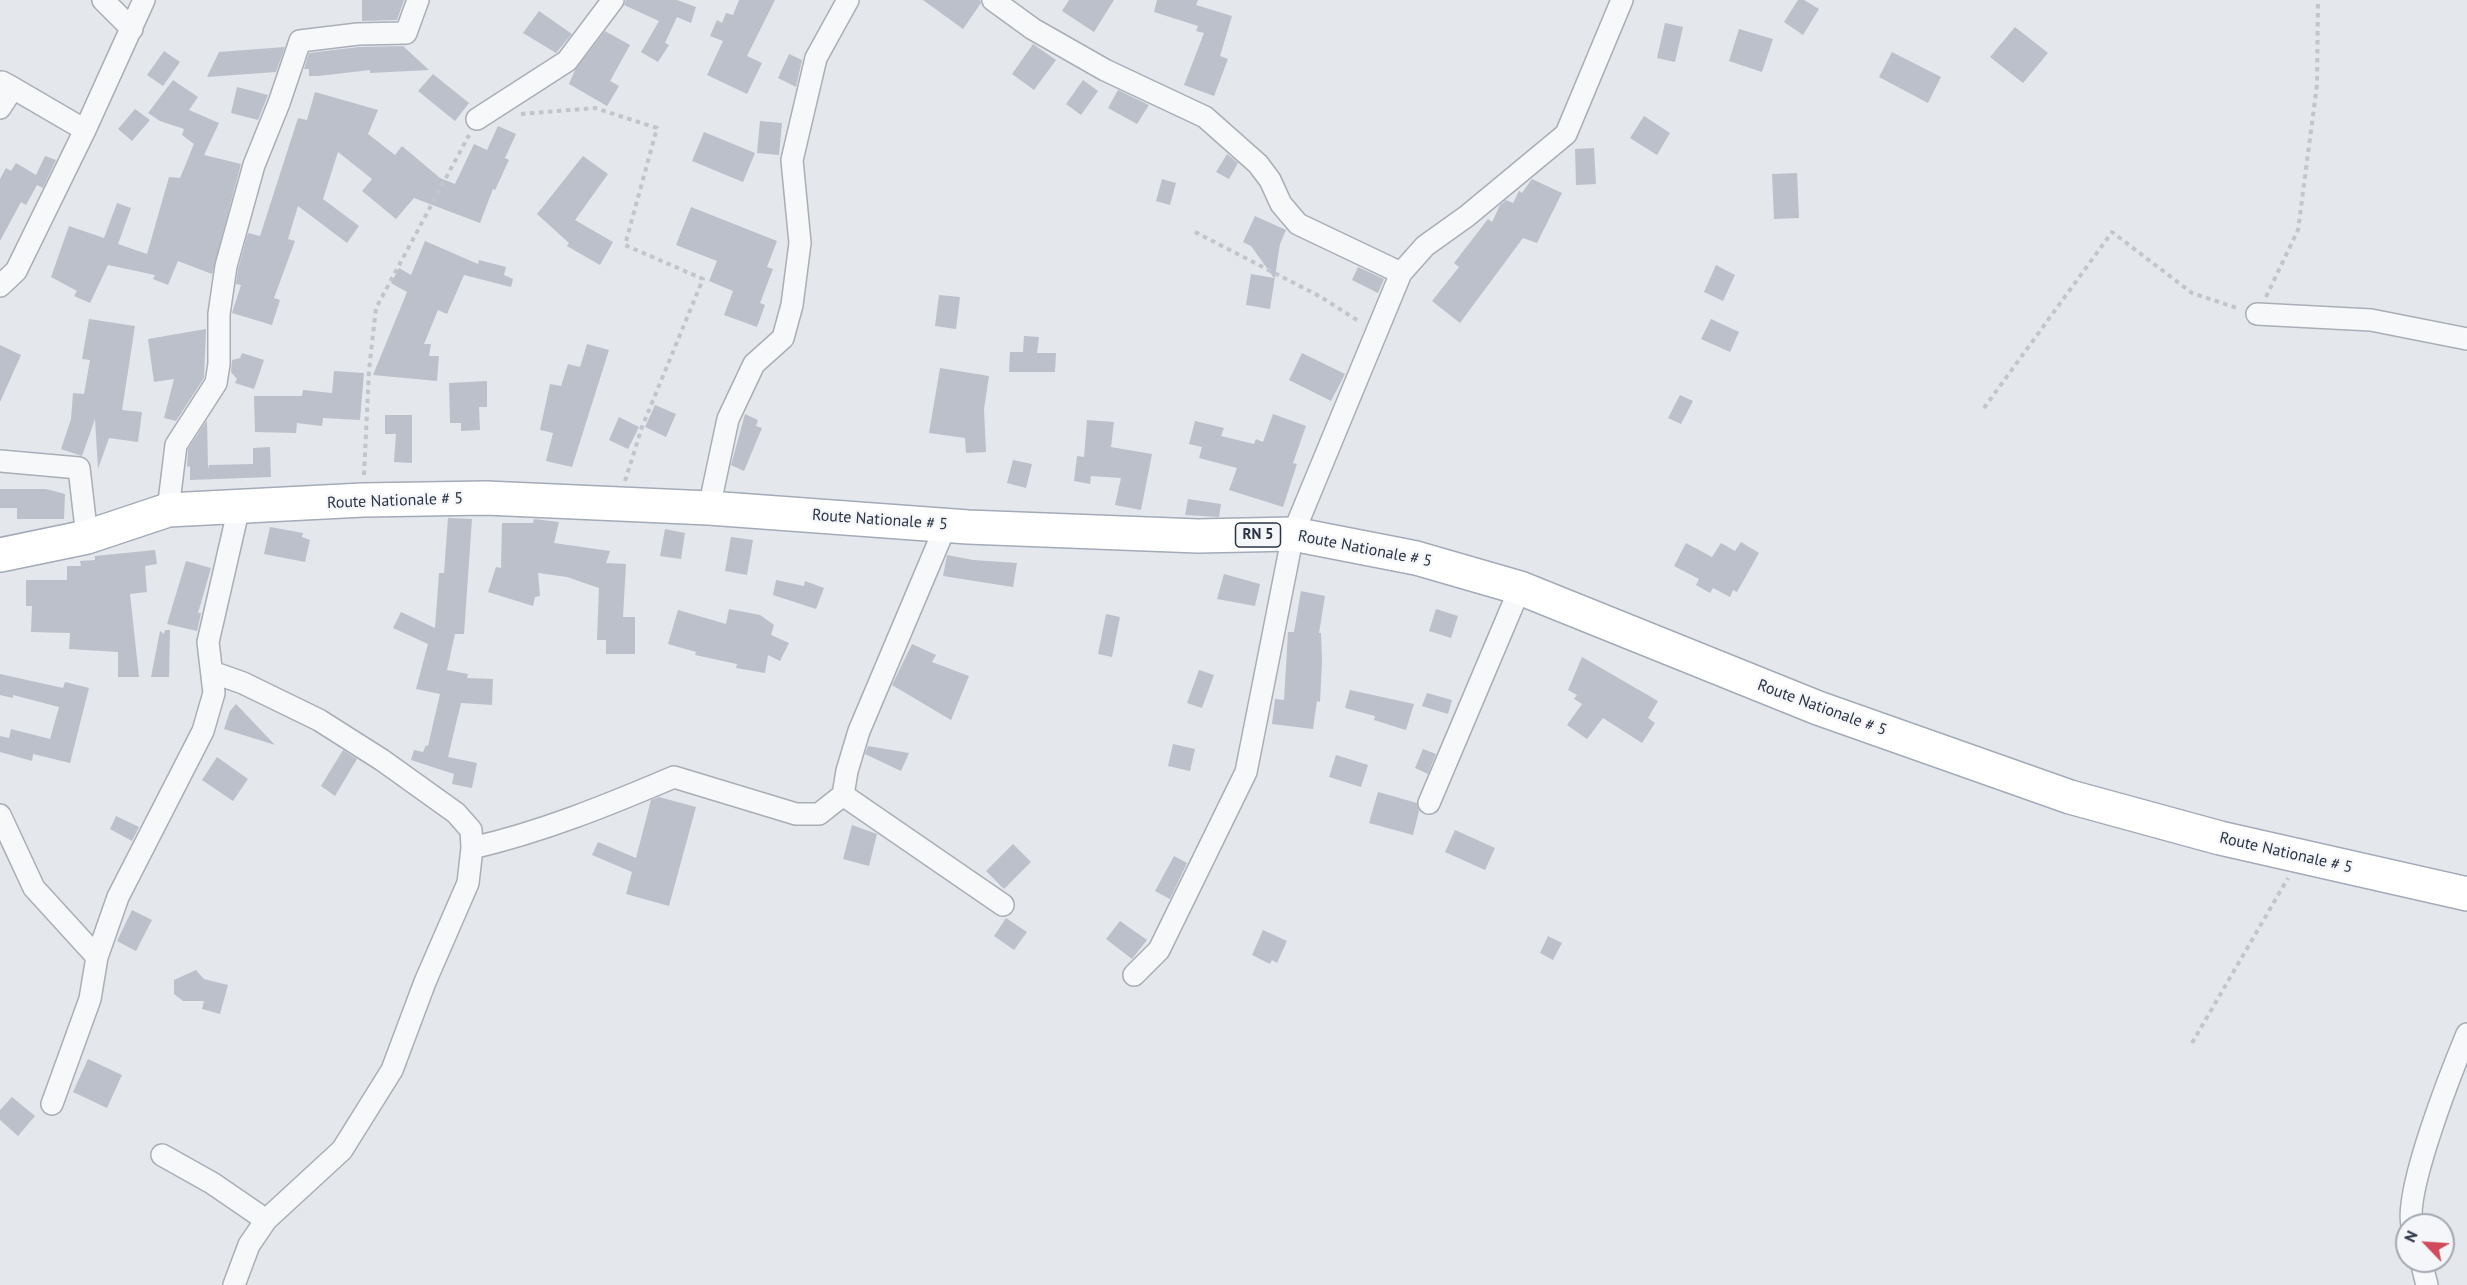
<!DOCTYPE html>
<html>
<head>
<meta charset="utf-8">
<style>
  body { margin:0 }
  #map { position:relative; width:2467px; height:1285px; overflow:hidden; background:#e4e7ec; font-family:"PT Sans",sans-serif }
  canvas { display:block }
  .north { position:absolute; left:2395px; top:1213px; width:60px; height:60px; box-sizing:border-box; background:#f4f6f9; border:2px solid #a4a8b1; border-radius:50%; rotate:295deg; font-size:16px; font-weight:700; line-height:24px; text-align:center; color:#2b3445 }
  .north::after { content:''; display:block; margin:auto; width:21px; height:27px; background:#d1495b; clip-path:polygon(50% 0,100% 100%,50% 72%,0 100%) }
</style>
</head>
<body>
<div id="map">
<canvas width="2467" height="1285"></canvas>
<div class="north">N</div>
</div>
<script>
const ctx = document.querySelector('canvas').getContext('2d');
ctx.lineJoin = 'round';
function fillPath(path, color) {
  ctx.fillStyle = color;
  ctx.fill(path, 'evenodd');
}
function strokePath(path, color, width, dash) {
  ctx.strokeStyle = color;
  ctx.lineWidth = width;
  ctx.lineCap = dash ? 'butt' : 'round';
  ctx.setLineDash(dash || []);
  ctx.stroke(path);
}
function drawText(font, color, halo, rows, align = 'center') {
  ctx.font = font + ' "PT Sans",sans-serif';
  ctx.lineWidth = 4.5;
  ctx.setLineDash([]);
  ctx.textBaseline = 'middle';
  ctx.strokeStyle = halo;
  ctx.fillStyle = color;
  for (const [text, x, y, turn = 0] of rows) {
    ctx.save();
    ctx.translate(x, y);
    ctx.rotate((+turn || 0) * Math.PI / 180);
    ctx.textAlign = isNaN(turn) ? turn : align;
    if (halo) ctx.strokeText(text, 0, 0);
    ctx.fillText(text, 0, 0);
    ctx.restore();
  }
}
fillPath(new Path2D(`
  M362,0h42l-7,20 -35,1z
  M626,0h51l19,7 -5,16 -14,-6 -12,26 4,2 -11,17 -17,-10 18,-31 -35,-16z
  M739,0h36l-28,56 15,7 -15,31 -40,-19 16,-34 -13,-5 7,-16 5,3 4,-10 7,2z
  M923,0h57l1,3 -18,26z
  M1069,0h45l-20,32 -32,-21z
  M1157,0h41l-2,5 36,11 -12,40 8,3 -14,37 -30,-11 20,-52 -8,-2 2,-5 -44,-14z
  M1798,0h6l15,9 -16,26 -19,-13z
  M539,11l33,23 -16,19 -33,-20z
  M1665,23l18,4 -8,35 -18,-4z
  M2015,27l33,26 -25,30 -33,-26z
  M1739,29l34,10 -11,33 -33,-11z
  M605,31l25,14 -20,36 9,5 -12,20 -38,-22 6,-14z
  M1033,44l23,16 -22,30 -22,-16z
  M403,46l26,24 -59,3v-3l-52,6h-9v-7h-5l5,-16 50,-6 48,-1z
  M285,47l-9,25 -69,5 12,-25z
  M164,51l16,11 -17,24 -16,-11z
  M1892,52l49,25 -13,26 -49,-26z
  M789,54l13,6 -6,27 -18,-9z
  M433,74l36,29 -14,18 -37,-30z
  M173,80l25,17 -9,13 30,13 -15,32 37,9 -29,110 -34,-13 -10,24 -15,-6 2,-4 -47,-10 -18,38 -16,-7 3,-5 -26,-14 18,-51 35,12 13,-35 14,5 -13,36 29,10 22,-77 11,1 14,-34 -12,-9 2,-6 -24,-8 -12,-8z
  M1083,80l15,11 -17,24 -15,-11z
  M237,87l31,8 -10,25 -27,-7z
  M1118,90l31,15 -12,19 -29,-16z
  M315,92l63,18 -10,24 27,21 7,-9 38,32 15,6 19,-40 13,6 11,-24 18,8 -11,24 4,2 -14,30 -2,-1 -13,34 -66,-25 -18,21 -34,-28 10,-12 -34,-27 -15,47 36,27 -12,17 -49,-37 -10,33 7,2 -21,57 6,2 -8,25 -40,-12 9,-28 -5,-1 2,-15 10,-36 12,3 38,-118 9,2z
  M135,109l15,11 -18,21 -14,-12z
  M1644,116l26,17 -13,22 -27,-17z
  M760,121l22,2 -3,32 -22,-2z
  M704,132l51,21 -12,29 -51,-21z
  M1594,148l2,36 -20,1 -1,-36z
  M1227,154l11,9 -9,16 -13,-7z
  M45,156l11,4 -13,28 -6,-3 -11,20 -5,-3 -21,39v-62l6,-11 5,3 5,-8 20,12z
  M583,156l25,18 -33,46 38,22 -13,23 -33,-19 2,-3 -32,-29z
  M1797,173l2,45 -25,1 -2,-45z
  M1162,179l14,4 -6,22 -14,-4z
  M1532,179l30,14 -25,50 -14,-5 -63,85 -28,-22 27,-34 -5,-4 34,-44 4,3 8,-17 6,-5 7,3 6,-12 3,2z
  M691,207l86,34 -10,26 6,2 -13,34 5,2 -8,22 -33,-12 9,-24 -24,-10 8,-20 -41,-16z
  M1255,216l31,14 -6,14 -10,65 -24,-4 5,-31 23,4 -23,-32 -8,-4z
  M425,241l53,23 1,-4 27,7 -2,8 9,4 -2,8 -47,-12 -17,39 -9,-4 -14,34h7l-2,12h10l-2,25 -64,-6 34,-83 -16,-9 8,-15 12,7z
  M1716,265l19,10 -12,26 -19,-9z
  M1358,267l26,12 -6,14 -26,-13z
  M939,295l21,2 -4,32 -21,-3z
  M89,319l46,7 -13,84 20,2 -4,30 -29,-4 -11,31 -3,-50 -13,37 -21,-7 10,-30 2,-26 11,1 6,-34 -8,-1z
  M1711,319l28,13 -9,20 -29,-13z
  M206,329l-2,49 -28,43 -12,-3 10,-39 -20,3 -6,-43z
  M1024,336l15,1 -2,16h19l-1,19h-46l1,-20h13z
  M587,344l22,6 -37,117 -26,-6 7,-28 -13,-3 10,-46 11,2 7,-22 12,3z
  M0,345l21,10 -21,47z
  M242,353l22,7 -10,29 -19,-6 2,-4 -6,-7 1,-12 8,-2z
  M1302,353l43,21 -14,27 -42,-21z
  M940,368l49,8 -5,33 2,43 -20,1 -1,-15 -36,-5z
  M334,371l30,2 -4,47 -37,-2 -1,8 -25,-3 -1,10 -41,-1 -1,-36h48l1,-6 29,3z
  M487,381v26h-8l1,23 -19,1v-8h-11l-1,-40z
  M1680,395l13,6 -12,23 -13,-6z
  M655,405l21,9 -10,23 -21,-10z
  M745,414l13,6 -2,6 6,2 -18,43 -13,-6z
  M1273,414l33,12 -13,37 4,1 -14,43 -54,-17 8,-22 -38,-10 3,-11 -13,-3 6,-23 29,7 -3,8 33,8 2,-5 7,3z
  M385,415h27v48l-18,-1 2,-28h-11z
  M619,417l20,10 -11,22 -19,-9z
  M207,420l1,49 1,-4 44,-1v-16l17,-1 1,30 -81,3v-14l-3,1 1,-18z
  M1087,420l27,2 -3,25 41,7 -11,56 -26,-5 6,-27 -30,-2 -1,8 -16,-3 3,-25 7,1z
  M1013,460l19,4 -6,24 -19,-5z
  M0,489h46l19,5 -1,25h-47v-11h-17z
  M1188,499l33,5 -2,13 -34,-2z
  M448,518l24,1 -8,115h-9l-8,36 21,4 -1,4 26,1 -1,26 -31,-2 -13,54 29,6 -5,25 -20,-4 2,-10 -43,-14 3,-10 9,2 3,-7 2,1 12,-52 -24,-5 12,-45 -35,-16 8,-16 34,16 4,-55h5z
  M534,519l25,3 -5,21 56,8 -4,12 20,1 -3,53h12v37h-29v-14h-9l2,-52 -32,-11 -29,-4 2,23 -5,1 -2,9 -45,-14 8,-25 5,1 1,-45h31z
  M270,527l33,6 -1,4 8,3 -5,22 -41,-8z
  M665,529l20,4 -4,26 -21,-3z
  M731,537l22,3 -6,35 -22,-4z
  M1741,542l18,11 -22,39 -4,-2 -3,7 -17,-9 -3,5 -14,-8 3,-6 -25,-13 12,-23 26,14 9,-14 14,8z
  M155,550l2,14 -12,2 2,26 -17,2 9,83h-21v-25l-49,-3 1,-16 -39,-1 1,-26h-6v-26h41v-14h14l-1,-5 15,-1v-4z
  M947,555l26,5 44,3 -4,24 -70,-11z
  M186,561l25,7 -13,45h3l-4,18 -30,-7z
  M1224,574l36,10 -5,22 -38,-7z
  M776,580l28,6 1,-5 19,7 -8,21 -43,-14z
  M1301,591l24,5 -6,37h2l1,28 -2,41 -3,-1 -4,28 -41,-5 3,-25 9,1 4,-68h6z
  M729,609l31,6 14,10 -3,10 18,8 -9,18 -12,-6 -3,18 -29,-5 1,-4 -42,-9 1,-3 -28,-8 10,-34 48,14z
  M1436,609l22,7 -7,22 -22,-7z
  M1106,614l14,3 -8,40 -14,-3z
  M165,630h5l-1,47h-18l9,-46 4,3z
  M912,644l24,11 -4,7 37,14 -18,44 -59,-35z
  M1582,657l76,44 -10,17 7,5 -13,20 -39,-25 -16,21 -20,-14 15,-21 -8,-5 3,-4 -9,-5z
  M1199,670l15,5 -12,33 -15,-5z
  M0,674l63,14 2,-6 24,6 -19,75 -37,-9 -1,7 -32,-9v-16l9,2 2,-9 39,10 9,-32 -46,-12v3l-13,-3z
  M1350,690l64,14 -8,26 -32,-10 1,-4 -30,-8z
  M1427,693l25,7 -4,14 -26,-8z
  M236,704l39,41 -51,-16 6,-18z
  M1173,744l22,5 -5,22 -22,-5z
  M868,746l41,7 -8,18 -36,-17z
  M1423,749l13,5 -8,20 -13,-6z
  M343,750l14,9 -22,37 -14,-10z
  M1336,755l32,10 -7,22 -32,-10z
  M217,757l31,22 -15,22 -31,-21z
  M1378,792l39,11 2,8 -6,24 -44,-12z
  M659,797l37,10 -27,99 -43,-12 6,-22 -40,-17 6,-13 38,16 15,-58z
  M116,816l23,11 -7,14 -22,-12z
  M852,825l25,9 -8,32 -26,-7z
  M1455,830l40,18 -10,22 -40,-18z
  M1013,844l18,18 -27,27 -18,-18z
  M1174,856l13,7 -17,36 -15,-8z
  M132,910l20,10 -16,31 -19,-10z
  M1006,918l21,14 -13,18 -20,-14z
  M1120,921l27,19 -15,19 -26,-20z
  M1263,930l24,11 -10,22 -5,-3 -2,4 -18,-9z
  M1548,936l14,7 -9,17 -13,-7z
  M196,970l8,9 24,6 -8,29 -18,-5 2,-8h-21l-9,-7v-14z
  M88,1059l34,16 -15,33 -34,-16z
  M12,1097l23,19 -17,20 -18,-16v-10z`), '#bbc0ca');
const minor = new Path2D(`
  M103,0l29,29
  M993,0l40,29 72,41 100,47 53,47 12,16 11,24 17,20 103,49
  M13,88l72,42
  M0,108l13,-20 -11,-6
  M477,119l90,-58 46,-61
  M0,286l16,-15 69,-141 59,-130
  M2257,314l114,6 96,19
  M0,461l79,7 8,69
  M709,508l19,-89 26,-55 29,-26 9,-33 8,-62 -8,-83 24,-102 32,-58
  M168,510l8,-65 40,-62 3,-19v-50l7,-48 28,-101 25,-62 21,-62 58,-7 48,-1 12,-33
  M946,525l-87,206 -12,40 -4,24 160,110
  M212,672l31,11 76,37 63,40 74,53 15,17 1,18 -4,35 -43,99 -33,88 -50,80 -76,70 -17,25 -15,40
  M1429,803l91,-215
  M0,815l34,73 63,69
  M472,848c70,-16 136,-43 202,-71l122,37h23l24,-19
  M1134,975l25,-25 87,-178 47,-238 108,-261 24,-27 42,-30 99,-82 56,-134
  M52,1104l38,-105 7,-42 21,-60 85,-166 11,-38 -6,-51 31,-135
  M162,1155l50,28 54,37
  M2412,1225c-8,-34 40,-155 55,-191
  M2421,1261l6,24`);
const primary = new Path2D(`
  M0,555l87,-18 81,-27 195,-10 123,-2 223,10 259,19 230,9 95,-2 123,24 104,30 298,120 252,89 150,41 247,56`);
strokePath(minor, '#a9aeb7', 24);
strokePath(primary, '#a3abb8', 36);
strokePath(new Path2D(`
  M521,114l74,-6 62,20 -32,117 78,34 -61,148 -17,54
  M1195,232l126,65 39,25
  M2266,297l32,-67 19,-145 1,-85
  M1984,408l128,-176 80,61 48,16
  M364,475l5,-105 7,-62 93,-173
  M2192,1043l96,-165`), '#c2c5cb', 4, [4.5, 4.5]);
strokePath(minor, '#f7f8fa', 21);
strokePath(primary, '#fff', 33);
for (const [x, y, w] of [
  [1258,535,45]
]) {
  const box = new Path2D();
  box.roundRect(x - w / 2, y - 12, w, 24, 4.5);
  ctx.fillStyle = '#f4f6f9';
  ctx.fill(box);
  strokePath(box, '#2b3445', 1.5);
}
drawText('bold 15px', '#2b3445', null, [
  ["RN 5",1258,535]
]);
drawText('16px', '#2b3445', '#f4f6f9', [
  ["Route Nationale # 5",395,501,-2],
  ["Route Nationale # 5",880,520,4],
  ["Route Nationale # 5",1365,549,11],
  ["Route Nationale # 5",1822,708,20],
  ["Route Nationale # 5",2286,853,13]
]);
</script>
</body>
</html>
